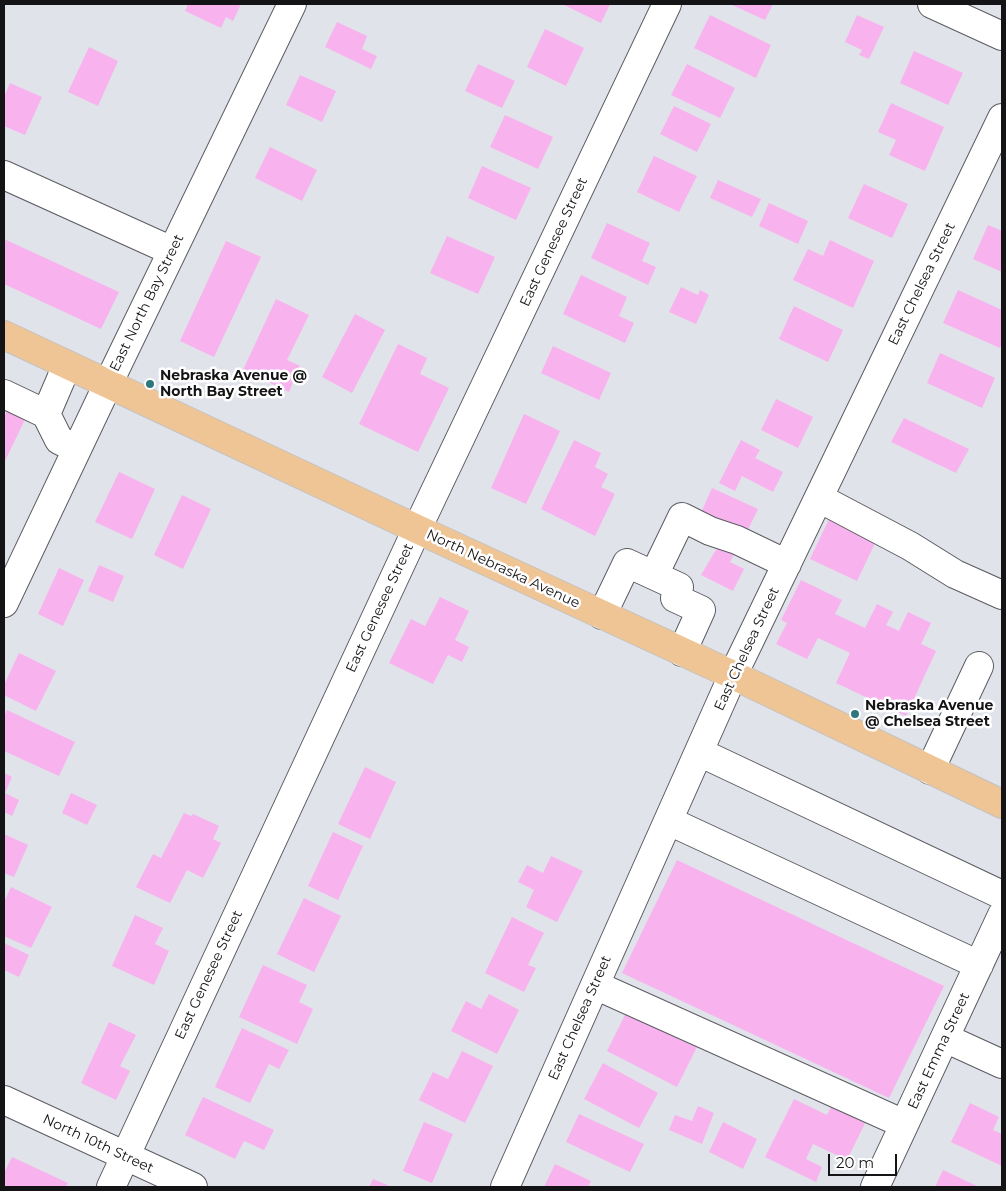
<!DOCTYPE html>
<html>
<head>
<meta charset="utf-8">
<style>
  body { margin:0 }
  #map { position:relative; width:1006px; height:1191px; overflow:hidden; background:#e1e3ea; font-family:Montserrat,sans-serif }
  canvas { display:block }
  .frame { position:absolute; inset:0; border:5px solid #141416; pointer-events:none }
  .scale { position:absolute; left:828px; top:1154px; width:69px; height:22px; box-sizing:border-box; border:2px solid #141416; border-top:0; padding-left:6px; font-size:15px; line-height:18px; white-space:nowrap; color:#141416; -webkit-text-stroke:4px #fff; paint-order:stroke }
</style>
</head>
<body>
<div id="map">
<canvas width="1006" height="1191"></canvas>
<div class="frame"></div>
<div class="scale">20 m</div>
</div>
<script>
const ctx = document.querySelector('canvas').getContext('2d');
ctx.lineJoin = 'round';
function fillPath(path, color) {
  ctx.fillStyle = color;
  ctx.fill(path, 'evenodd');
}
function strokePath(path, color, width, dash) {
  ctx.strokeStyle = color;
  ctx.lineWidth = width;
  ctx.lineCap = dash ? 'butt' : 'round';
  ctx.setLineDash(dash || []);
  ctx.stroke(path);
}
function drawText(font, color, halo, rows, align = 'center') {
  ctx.font = font + ' Montserrat,sans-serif';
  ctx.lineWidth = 5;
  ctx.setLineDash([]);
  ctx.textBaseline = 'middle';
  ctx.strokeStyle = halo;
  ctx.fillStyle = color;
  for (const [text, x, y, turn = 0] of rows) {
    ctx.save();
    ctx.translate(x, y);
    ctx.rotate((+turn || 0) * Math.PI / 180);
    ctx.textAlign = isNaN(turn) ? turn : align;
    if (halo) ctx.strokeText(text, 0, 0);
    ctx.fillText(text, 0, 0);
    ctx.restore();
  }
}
fillPath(new Path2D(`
  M188,4h53l-8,17 -7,-4 -5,11 -36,-17z
  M562,4h48l-9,19z
  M730,4h43l-8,16z
  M710,15l61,30 -15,33 -62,-30z
  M857,15l27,12 -15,32 -10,-4 3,-5 -17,-8z
  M337,22l30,14 -5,13 15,7 -6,13 -46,-22z
  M545,29l39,19 -18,38 -39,-19z
  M89,47l29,14 -20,45 -30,-14z
  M914,51l49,22 -15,32 -48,-22z
  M478,64l37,17 -13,27 -37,-17z
  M687,64l48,24 -15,30 -49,-23z
  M300,75l36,16 -14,31 -36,-17z
  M10,83l32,14 -17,38 -21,-9v-29z
  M891,103l53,24 -19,44 -36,-16 7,-15 -18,-8z
  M674,106l37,18 -14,28 -37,-18z
  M505,115l48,22 -15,32 -48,-22z
  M270,147l47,23 -15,31 -47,-23z
  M654,156l43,20 -18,36 -42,-20z
  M482,166l49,22 -15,32 -48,-22z
  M718,180l43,19 -9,18 -42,-19z
  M864,184l44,20 -16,34 -44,-20z
  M769,203l39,18 -10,23 -39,-18z
  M607,223l43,20 -8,18 14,6 -8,18 -57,-27z
  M988,225l14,6v41l-29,-13z
  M447,236l48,21 -17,37 -48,-21z
  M4,239l115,53 -18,37 -97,-45z
  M830,240l44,21 -21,47 -60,-28 15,-31 15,7z
  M226,241l35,16 -47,100 -34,-16z
  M581,275l46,22 -8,19 15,7 -9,20 -62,-29z
  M681,287l17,8 2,-5 9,5 -13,29 -27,-12z
  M958,290l44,20v33l-2,5 -57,-25z
  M276,299l33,16 -22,45 13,6 -11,26 -46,-22z
  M794,306l49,24 -15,32 -49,-23z
  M355,314l30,16 -33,63 -30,-16z
  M398,344l29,14 -7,16 29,14 -31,64 -59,-28z
  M553,346l58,27 -12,27 -58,-27z
  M940,353l55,25 -13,30 -55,-25z
  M776,399l37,18 -15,31 -37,-18z
  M11,402l18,9 -25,52v-46z
  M524,414l36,17 -34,73 -35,-16z
  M904,418l65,31 -13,24 -65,-31z
  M574,440l27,13 -6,14 13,7 -7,13 14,7 -20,42 -54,-27z
  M741,440l19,10 -5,8 28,14 -10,20 -31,-16 -7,15 -16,-8z
  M119,472l36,17 -23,50 -37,-17z
  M712,488l46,21 -13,27 -45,-21z
  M182,495l29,14 -28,60 -29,-14z
  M830,517l47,22 -20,42 -47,-22z
  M720,543l16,8 -6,11 14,7 -11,22 -32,-16z
  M99,565l25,11 -11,26 -25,-11z
  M59,568l25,12 -21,46 -25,-12z
  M801,580l41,20 -7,14 30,14 12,-24 16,8 -7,13 13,6 9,-19 23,11 -10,21 15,7 -30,65 -70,-33 14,-30 -32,-15 -11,21 -31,-15 11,-21 -6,-3z
  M440,597l29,14 -14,29 14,7 -7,15 -14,-7 -15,29 -44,-21 22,-44 14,7z
  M19,653l37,18 -20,40 -32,-16v-10z
  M7,710l68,32 -16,34 -55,-25v-35z
  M365,767l31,15 -26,57 -32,-15z
  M4,773l8,4 -7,16 14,7 -7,16 -8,-4z
  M71,793l26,12 -10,20 -25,-12z
  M184,813l7,3 2,-2 26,12 -6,13 8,4 -18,35 -16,-8 -17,33 -34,-16 17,-33 8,4z
  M333,832l30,14 -25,54 -30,-14z
  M4,834l24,11 -14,32 -10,-4z
  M551,856l32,15 -26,51 -31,-15 8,-17 -16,-8 9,-17 16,8z
  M677,860l267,126 -55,112 -267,-125z
  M11,887l41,20 -21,41 -27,-12v-34z
  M304,898l37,18 -27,56 -37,-18z
  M135,915l28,13 -8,16 14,7 -15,34 -42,-19z
  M512,917l32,16 -16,32 8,3 -12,24 -39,-19z
  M4,943l25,12 -10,22 -15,-7z
  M263,965l44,20 -8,17 14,7 -16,35 -58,-27z
  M489,994l30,16 -22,44 -46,-23 15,-30 15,8z
  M627,1011l70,36 -20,40 -70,-36z
  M109,1022l27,13 -16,31 10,5 -14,29 -35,-17z
  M242,1028l47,22 -10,19 -10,-5 -19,39 -35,-16z
  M462,1051l31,15 -28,57 -46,-23 14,-28 15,7z
  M603,1063l55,30 -19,35 -55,-29z
  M203,1097l71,33 -10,20 -20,-9 -9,18 -50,-24z
  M794,1099l33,16 7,-15 34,17 -21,43 -34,-16 -7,15 16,8 -6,15 -51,-25z
  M970,1103l29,14 -6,13 9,4v32l-51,-24z
  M698,1106l16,7 -12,31 -33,-14 6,-15 17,6z
  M579,1114l65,30 -14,28 -64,-30z
  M424,1122l29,12 -21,49 -29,-12z
  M723,1122l34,17 -14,30 -34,-17z
  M12,1157l56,26 -2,4h-62v-14z
  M555,1164l36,17 -3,6h-44z
  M943,1170l36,17h-44z
  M373,1179l19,8h-23z`), '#f8b2ee');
const minor = new Path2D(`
  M932,4l70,32
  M4,175l168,76
  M4,394l42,20 21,-49
  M46,414l13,26 18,9
  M819,498l91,48 45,28 47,21
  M654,575l28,-58 28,14 27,9 50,24
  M4,603l104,-219 184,-380
  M602,615l25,-52 52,24 -4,11 26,12 -19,42
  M699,752l303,143
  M930,770l49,-104
  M669,821l310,144
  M595,985l309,139
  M945,1038l57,26
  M4,1100l189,87
  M111,1187l306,-658 250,-525
  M505,1187l228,-512 269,-557
  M875,1187l127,-272`);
const major = new Path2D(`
  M4,335l413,194 316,146 269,129`);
strokePath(minor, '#5b5c62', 30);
strokePath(major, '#c2c2c2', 30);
strokePath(minor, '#fff', 28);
strokePath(major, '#f0c595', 28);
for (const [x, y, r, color] of [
  [150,384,5,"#2e787c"],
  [855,714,5,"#2e787c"]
]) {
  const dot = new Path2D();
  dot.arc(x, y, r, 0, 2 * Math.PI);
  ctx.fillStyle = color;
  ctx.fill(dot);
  strokePath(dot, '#fff', 2);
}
drawText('14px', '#141416', '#fff', [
  ["East Genesee Street",554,242,-65],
  ["East Chelsea Street",922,284,-64],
  ["East North Bay Street",147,303,-64],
  ["North Nebraska Avenue",503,569,25],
  ["East Genesee Street",380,608,-65],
  ["East Chelsea Street",747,649,-65],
  ["East Genesee Street",209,975,-65],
  ["East Chelsea Street",580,1018,-66],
  ["East Emma Street",939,1051,-65],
  ["North 10th Street",98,1144,25]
]);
drawText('bold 14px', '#141416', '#fff', [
  ["Nebraska Avenue @",160,376],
  ["North Bay Street",160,392],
  ["Nebraska Avenue",865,706],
  ["@ Chelsea Street",865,722]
], 'left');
</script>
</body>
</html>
